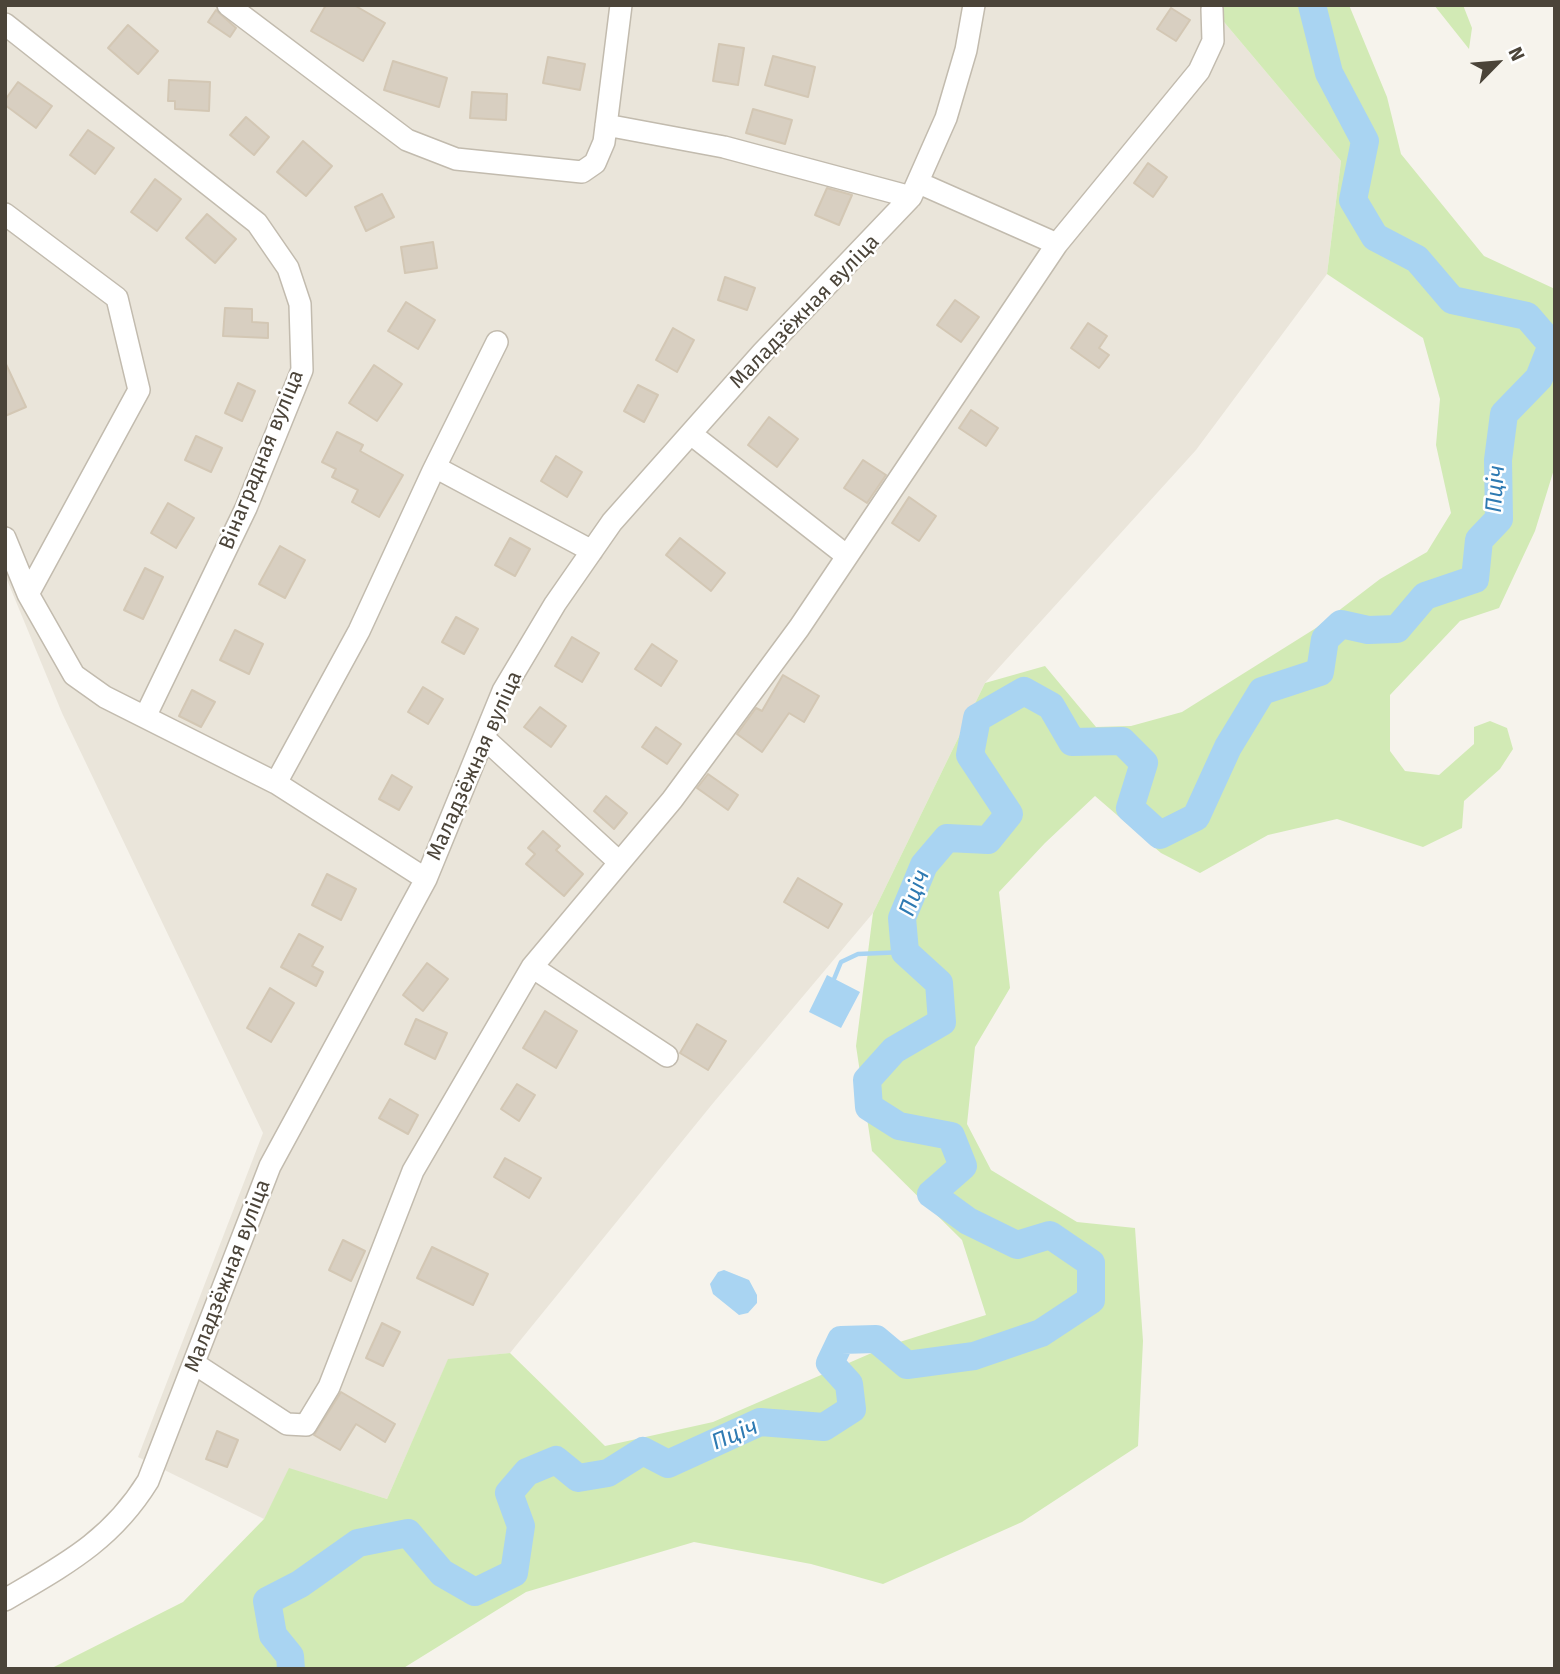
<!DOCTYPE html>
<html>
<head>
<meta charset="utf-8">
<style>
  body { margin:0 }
  #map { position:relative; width:1560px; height:1674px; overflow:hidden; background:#f6f3ec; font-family:"Fira Sans",sans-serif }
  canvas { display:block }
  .frame { position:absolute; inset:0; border:7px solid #4b4439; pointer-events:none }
  .north { position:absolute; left:1462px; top:28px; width:70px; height:70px; -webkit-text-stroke:5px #fff; paint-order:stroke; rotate:65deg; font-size:19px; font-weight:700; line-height:28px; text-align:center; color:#4b4439 }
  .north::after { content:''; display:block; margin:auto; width:24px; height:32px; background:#4b4439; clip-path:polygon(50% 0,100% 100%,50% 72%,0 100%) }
</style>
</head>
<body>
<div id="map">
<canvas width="1560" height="1674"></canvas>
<div class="frame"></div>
<div class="north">N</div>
</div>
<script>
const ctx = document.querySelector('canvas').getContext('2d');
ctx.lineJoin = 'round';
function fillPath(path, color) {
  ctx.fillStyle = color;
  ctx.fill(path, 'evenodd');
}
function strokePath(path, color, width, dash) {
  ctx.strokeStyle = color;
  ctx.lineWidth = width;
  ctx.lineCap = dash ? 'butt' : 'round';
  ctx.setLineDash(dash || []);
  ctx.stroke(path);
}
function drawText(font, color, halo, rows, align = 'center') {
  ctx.font = font + ' "Fira Sans",sans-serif';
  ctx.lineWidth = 5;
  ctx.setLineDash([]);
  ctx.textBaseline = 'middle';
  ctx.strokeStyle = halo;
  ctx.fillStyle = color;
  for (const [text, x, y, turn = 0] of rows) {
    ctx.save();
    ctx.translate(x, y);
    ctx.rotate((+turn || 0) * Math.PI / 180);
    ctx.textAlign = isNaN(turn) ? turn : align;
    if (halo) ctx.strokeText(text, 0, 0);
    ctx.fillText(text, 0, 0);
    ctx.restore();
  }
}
fillPath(new Path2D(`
  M5,5h1218l1,17 117,139 -14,113 -131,176 -211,233 -112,230 -159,189 -204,251 -62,7 -61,139 -97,-30 -26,50 -126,-62 125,-324 -201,-420 -57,-138z`), '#eae5da');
fillPath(new Path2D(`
  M1223,5h126l38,92 14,57 83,102 71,33v177l-20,65 -36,77 -39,13 -70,74v56l15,20 34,4 35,-31v-17l16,-6 17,7 6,21 -13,20 -36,32 -2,27 -39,19 -86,-28 -69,16 -68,38 -39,-20 -66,-57 -50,47 -46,49 11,96 -35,59 -8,77 24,46 86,52 58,6 8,113 -5,105 -116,76 -139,62 -72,-20 -117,-22 -168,50 -124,77h-352l133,-67 81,-83 25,-51 98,31 61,-140 62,-6 95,93 108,-24 177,-77 96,-30 -24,-75 -90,-89 -16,-105 17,-133 112,-230 60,-17 51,61 35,-1 51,-14 134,-84 64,-49 47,-27 24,-39 -15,-68 4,-46 -17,-61 -96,-64 14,-113 -117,-139z
  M1434,5h29l9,23 -3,21z`), '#d2eab5');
fillPath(new Path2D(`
  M827,975l33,17 -19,36 -32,-16z
  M724,1270l25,10 8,15v8l-9,10 -9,2 -26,-21 -3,-10 8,-12z`), '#a9d4f2');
strokePath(new Path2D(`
  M834,979l7,-17 17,-8 47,-2`), '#a9d4f2', 4.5);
strokePath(new Path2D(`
  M291,1669l-1,-13 -17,-21 -6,-34 33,-17 58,-41 50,-10 34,40 33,19 39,-19 7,-47 -12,-33 18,-21 29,-12 22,18 30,-5 35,-22 25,13 92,-42 64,5 28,-18 -3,-25 -19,-21 11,-23 35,-1 31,26 67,-9 67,-23 50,-33v-37l-41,-28 -33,10 -49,-24 -37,-27 32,-28 -12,-30 -52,-10 -30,-19 -2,-27 27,-30 48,-28 -3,-39 -34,-31 -3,-34 22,-53 23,-27 41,2 21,-26 -39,-59 7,-37 47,-27 27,15 21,36 50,-1 22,22 -14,45 30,27 36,-18 32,-70 34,-56 58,-19 5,-33 16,-15 27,6 29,-1 28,-33 50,-17 4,-39 20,-21 -1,-59 6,-46 35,-36 13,-33 -25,-29 -75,-16 -35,-41 -42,-22 -22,-37 12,-59 -36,-68 -17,-68`), '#a9d4f2', 28);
const building = new Path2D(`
  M326,5h28l31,18 -22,38 -52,-30z
  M1171,8l19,12 -14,21 -19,-12z
  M216,10l20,18 -6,9 -22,-15z
  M128,25l30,26 -20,23 -30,-26z
  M719,44l25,4 -6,37 -25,-4z
  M773,56l42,11 -7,30 -43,-12z
  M548,57l37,7 -5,26 -37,-7z
  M393,61l54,17 -8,29 -55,-17z
  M169,80l41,2 -1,29 -34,-2v-8h-7z
  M18,82l34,24 -16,22 -31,-23v-5z
  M472,92l35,2 -1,26 -36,-2z
  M753,109l39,11 -7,24 -39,-11z
  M246,117l23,20 -15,18 -24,-20z
  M88,130l26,18 -19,26 -25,-19z
  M303,141l29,25 -26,30 -29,-24z
  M1148,163l19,14 -14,20 -19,-14z
  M155,179l26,20 -24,32 -26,-19z
  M827,188l25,7 -13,30 -24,-10z
  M382,194l12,23 -28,14 -11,-24z
  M207,214l29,25 -21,24 -29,-25z
  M433,242l4,26 -32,5 -4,-26z
  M725,277l30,11 -8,22 -29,-10z
  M955,300l24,17 -18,25 -24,-17z
  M406,302l29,18 -17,29 -30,-18z
  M225,308l27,1v13l16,1v15l-45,-2z
  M1088,323l19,13 -8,12 10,7 -10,13 -28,-20z
  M673,328l21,12 -17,32 -21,-12z
  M5,362l21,45 -21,9z
  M374,365l28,19 -25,37 -28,-18z
  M238,383l17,8 -13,30 -17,-8z
  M638,385l20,10 -14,27 -20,-11z
  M971,410l27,18 -12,18 -27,-18z
  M769,417l29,22 -21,28 -29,-22z
  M337,432l26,13 -3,6 43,24 -24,42 -27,-15 6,-12 -26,-13 4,-8 -14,-7z
  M196,436l26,12 -11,24 -26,-12z
  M556,456l26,16 -15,25 -26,-16z
  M863,460l23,15 -19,28 -23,-15z
  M909,497l27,19 -17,25 -27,-18z
  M168,503l26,15 -18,30 -25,-15z
  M510,538l20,11 -15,27 -20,-11z
  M680,538l45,35 -14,18 -45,-36z
  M280,546l25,14 -20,38 -26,-14z
  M145,568l18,9 -20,42 -19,-9z
  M456,617l22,12 -14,25 -22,-12z
  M235,630l28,14 -14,30 -29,-14z
  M572,637l27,16 -17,29 -27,-16z
  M652,644l25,17 -16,25 -26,-17z
  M783,675l36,21 -15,26 -15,-9 -27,39 -25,-18 19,-26 6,3z
  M423,687l20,12 -15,25 -20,-12z
  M192,690l23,12 -14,25 -22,-11z
  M540,707l26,19 -15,21 -27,-20z
  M656,727l25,17 -14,20 -25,-17z
  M708,774l30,21 -10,15 -31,-22z
  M392,775l20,12 -13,23 -20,-11z
  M606,796l21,17 -13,16 -20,-18z
  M543,831l17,15 -4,4 27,24 -19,22 -38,-32 9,-10 -7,-6z
  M327,874l29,15 -15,31 -29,-15z
  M798,878l44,26 -14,24 -44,-26z
  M299,934l24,13 -11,19 11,6 -7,14 -35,-19z
  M427,963l21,16 -25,32 -20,-16z
  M270,988l24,15 -23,39 -24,-14z
  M545,1011l32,20 -21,37 -33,-20z
  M416,1019l31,14 -12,26 -30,-15z
  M697,1024l29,17 -18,29 -28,-17z
  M517,1084l18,11 -16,26 -18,-12z
  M390,1099l28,16 -10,19 -29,-16z
  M505,1158l36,20 -12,20 -35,-21z
  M343,1240l22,11 -14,30 -22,-11z
  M432,1247l56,27 -15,31 -56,-27z
  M382,1323l18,9 -17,34 -17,-8z
  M341,1392l54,32 -10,18 -29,-18 -16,26 -26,-15z
  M217,1431l21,9 -11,27 -21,-8z`);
fillPath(building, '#d8cfc1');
strokePath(building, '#d3c7b4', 2);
const minor = new Path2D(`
  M228,5l179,135 49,19 126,13 13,-9 9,-21 17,-137
  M5,24l252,199 31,45 12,36 2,66 -56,138 -101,209
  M606,125l118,22 187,50
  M919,183l138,61
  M5,214l112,84 22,92 -111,204
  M691,434l156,122
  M435,467l157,84
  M5,538l23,56 46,81 31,22 171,86 150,96
  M484,738l135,124
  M276,783l83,-152 74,-160 64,-129
  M532,967l135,89
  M195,1364l92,60 19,1 23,-38 84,-216 119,-204 140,-167 127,-172 258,-384 142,-173 14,-30 -1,-32
  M5,1600c59,-35 106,-59 143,-119l122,-315 156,-287 77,-188 52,-87 57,-82 151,-170 148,-155 35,-79 20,-68 8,-45`);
strokePath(minor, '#c2bbae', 24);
strokePath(minor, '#fff', 21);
drawText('21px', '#4b4439', '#fff', [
  ["Маладзёжная вуліца",805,312,-46],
  ["Вінаградная вуліца",262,460,-68],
  ["Маладзёжная вуліца",475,766,-66],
  ["Маладзёжная вуліца",228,1276,-69]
]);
drawText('italic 23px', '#2e7ab2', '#fff', [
  ["Пціч",1496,489,-86],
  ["Пціч",915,893,-69],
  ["Пціч",735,1435,-22]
]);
</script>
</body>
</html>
